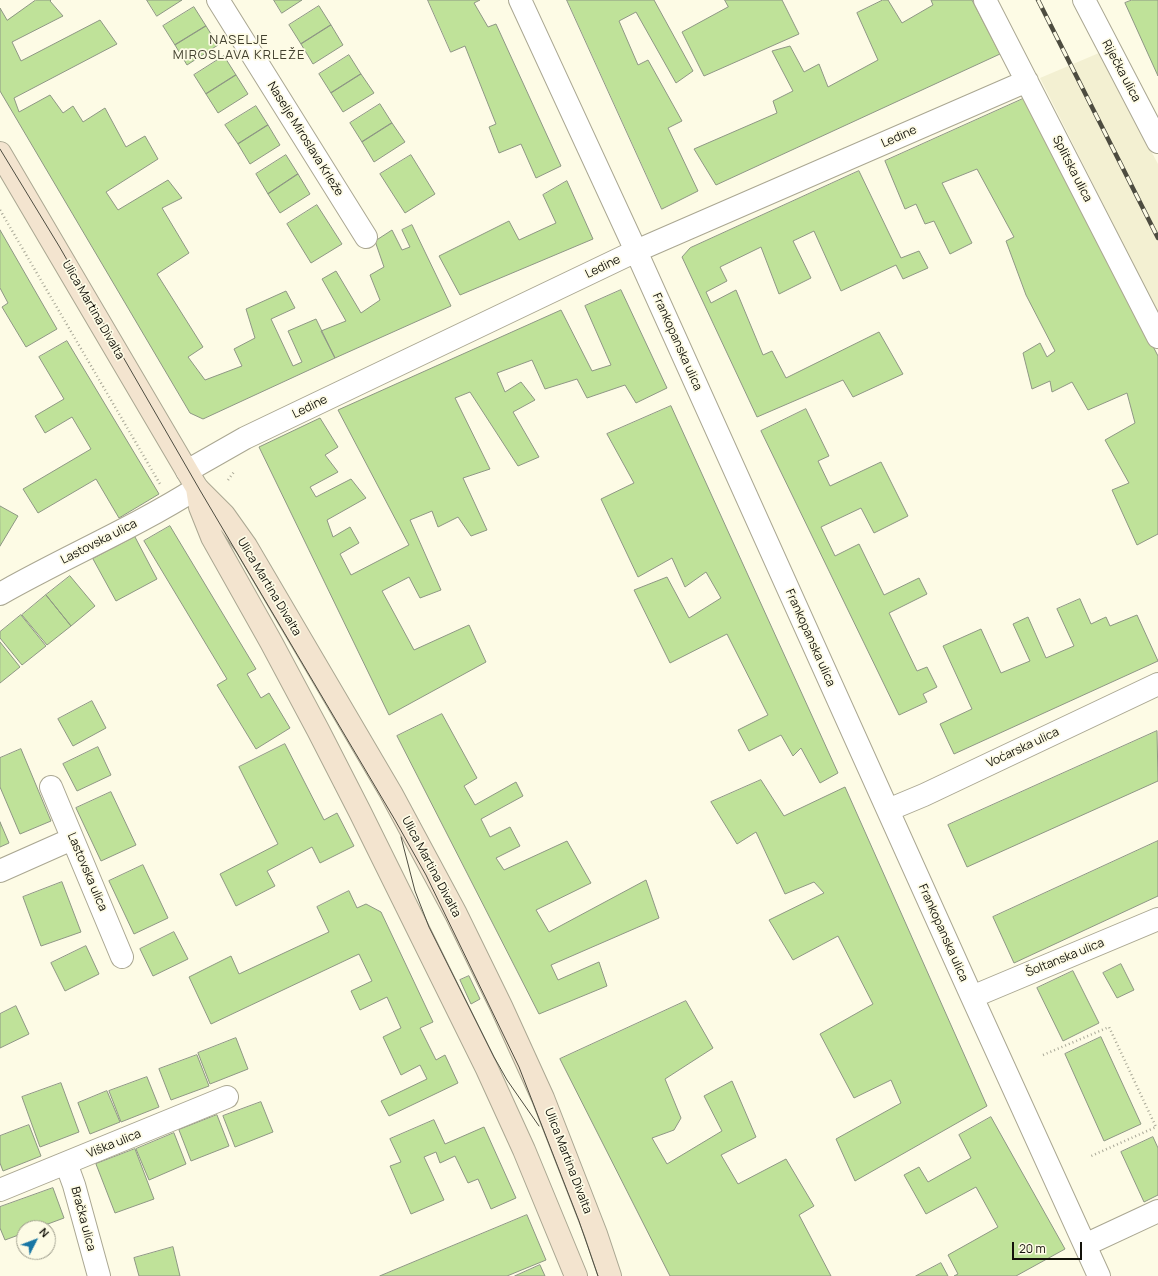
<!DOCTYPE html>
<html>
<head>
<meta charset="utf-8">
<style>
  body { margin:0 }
  #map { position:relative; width:1158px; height:1276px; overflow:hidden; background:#fdfbe5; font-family:Manrope,sans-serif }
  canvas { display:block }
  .north { position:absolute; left:16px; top:1220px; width:40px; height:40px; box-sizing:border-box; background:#fdfbe5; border:1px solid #9f9e8d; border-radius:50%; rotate:48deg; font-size:11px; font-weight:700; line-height:16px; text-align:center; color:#13120a }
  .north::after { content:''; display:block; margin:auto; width:14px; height:18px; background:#1876a4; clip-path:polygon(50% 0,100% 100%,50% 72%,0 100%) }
  .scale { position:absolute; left:1012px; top:1242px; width:70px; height:18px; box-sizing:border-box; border:2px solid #13120a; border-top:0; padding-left:5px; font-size:12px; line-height:14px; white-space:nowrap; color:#13120a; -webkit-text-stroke:3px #fdfbe5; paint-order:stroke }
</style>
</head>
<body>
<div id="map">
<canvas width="1158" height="1276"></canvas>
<div class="north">N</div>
<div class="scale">20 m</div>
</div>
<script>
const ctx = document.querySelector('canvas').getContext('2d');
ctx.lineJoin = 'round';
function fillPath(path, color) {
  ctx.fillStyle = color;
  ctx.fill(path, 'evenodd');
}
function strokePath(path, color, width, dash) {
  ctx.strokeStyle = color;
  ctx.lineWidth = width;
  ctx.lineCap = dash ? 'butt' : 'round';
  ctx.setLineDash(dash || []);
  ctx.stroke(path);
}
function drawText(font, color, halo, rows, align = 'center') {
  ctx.font = font + ' Manrope,sans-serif';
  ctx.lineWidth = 3.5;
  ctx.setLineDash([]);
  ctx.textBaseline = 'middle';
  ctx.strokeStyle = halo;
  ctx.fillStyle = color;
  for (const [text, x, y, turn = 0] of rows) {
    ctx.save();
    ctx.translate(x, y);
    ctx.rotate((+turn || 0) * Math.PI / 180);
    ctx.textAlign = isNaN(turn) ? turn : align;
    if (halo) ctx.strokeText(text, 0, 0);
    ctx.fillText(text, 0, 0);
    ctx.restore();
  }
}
fillPath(new Path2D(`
  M1099,53l59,111v150l-118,-236z`), '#f3f0d2');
const building = new Path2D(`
  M36,0h15l-1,1 13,15 -51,26 9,19 79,-41 17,24 -103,54 5,14 31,-17 13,18 10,-7 10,16 22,-14 21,39 19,-11 13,23 -52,33 12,18 50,-30 14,18 -20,10 27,45 -32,21 46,73 -15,10 17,23 37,-14 -8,-17 21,-11 -9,-29 40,-18 9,17 -24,11 22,47 9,-4 -14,-31 28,-12 19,39 -132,61 -13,-6 -190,-322v-83l7,12z
  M147,0h35l-25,16z
  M274,0h28l-20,13z
  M428,0h52l-6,3 14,24 8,-3 65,142 -25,12 -15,-34 -22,9 -10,-26 7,-3 -31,-78 -14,6z
  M567,0h87l39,71 -17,12 -40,-71 -17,9 19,44 10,-5 34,61 -14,7 30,63 -36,18z
  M725,0h57l17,34 -95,42 -22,-44 46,-25z
  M883,0h5l14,23 31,-18 -2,-5h41l28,54 -284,131 -22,-36 83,-36 -4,-12 20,-10 -21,-40 18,-5 14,26 15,-8 9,23 50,-27 -21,-47z
  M1132,0h26v76l-33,-73z
  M319,6l12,19 -30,19 -12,-19z
  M194,7l12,19 -31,19 -12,-19z
  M331,25l12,20 -30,19 -12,-20z
  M206,26l12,19 -31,20 -12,-20z
  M349,55l12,19 -30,19 -12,-19z
  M224,56l12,19 -30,19 -12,-19z
  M361,74l13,19 -31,19 -12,-19z
  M236,75l12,19 -30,19 -12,-19z
  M1025,98l133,258v178l-21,11 -25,-55 17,-7 -24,-43 30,-17 -8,-30 -39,17 -16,-28 -20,10 -2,-11 -18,8 -9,-36 17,-10 7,14 8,-6 -29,-56 -20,-54 8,-4 -37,-68 -35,14 30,60 -22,11 -16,-33 -9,3 -9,-20 -11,5 -20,-48z
  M380,104l12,19 -30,19 -12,-19z
  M256,106l12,19 -30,19 -13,-19z
  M392,123l13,19 -31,20 -12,-20z
  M268,125l12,20 -30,19 -12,-20z
  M286,155l12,19 -30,20 -12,-20z
  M411,155l24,39 -30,19 -25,-39z
  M859,171l42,87 18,-7 9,17 -25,11 -7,-14 -55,26 -27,-60 -21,10 18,37 -32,16 -18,-47 -41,20 7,14 -21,11 5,11 25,-13 27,65 9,-4 14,27 93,-46 24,42 -50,23 -10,-17 -86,37 -75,-160 8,-9z
  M298,174l12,20 -30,19 -12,-19z
  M567,181l26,58 -133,56 -21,-39 70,-35 10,19 37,-17 -13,-28z
  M317,205l25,39 -31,19 -24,-39z
  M412,225l39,81 -116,52 -14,-27 25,-10 -24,-42 14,-8 25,42 19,-13 -10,-25 14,-8 -9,-26 17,-11 10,20 8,-3 -8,-17z
  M0,230l57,99 -31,18 -24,-40 6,-4 -8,-15z
  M621,290l46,98 -31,15 -11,-18 -38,13 -10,-19 -32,10 -13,-29 -35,13 8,19 16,-10 14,18 -22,12 26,45 -21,9 -48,-74 -15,6 35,71 -27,9 24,52 -16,6 -13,-19 -20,10 -6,-16 -22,9 31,70 -21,8 -11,-21 -27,14 32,59 55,-25 17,37 -97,53 -130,-268 61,-29 18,29 -13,8 13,17 -28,15 6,10 35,-18 15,19 -39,22 6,17 17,-10 9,16 -19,11 11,21 58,-30 -71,-135 223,-100 31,61 19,-6 -26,-59z
  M67,341l92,153 -40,24 -23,-39 -58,34 -15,-24 68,-40 -19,-32 -27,16 -10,-17 29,-17 -25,-42z
  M671,406l167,367 -18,10 -19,-35 -8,8 -12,-21 -32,16 -11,-21 30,-15 -41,-81 -57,29 -36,-73 33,-13 22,41 32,-20 -15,-26 -21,15 -13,-29 -34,19 -37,-78 33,-16 -27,-49z
  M806,409l23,47 -11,5 12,25 51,-24 27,54 -34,17 -13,-25 -40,19 14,29 24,-12 25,51 35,-17 8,16 -38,19 28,58 10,-4 10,20 -14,7 4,8 -28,13 -138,-284z
  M0,506l18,10 -18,30z
  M170,526l86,143 -9,5 14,24 8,-5 21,35 -34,21 -39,-64 10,-6 -83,-138z
  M135,537l22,42 -41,22 -23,-42z
  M70,576l25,30 -24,20 -25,-31z
  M46,595l25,31 -24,19 -25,-30z
  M1080,599l11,25 15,-7 4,9 27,-11 21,46 -204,93 -14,-30 32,-15 -29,-63 38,-17 20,44 29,-12 -17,-37 15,-7 18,41 28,-12 -17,-37z
  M21,615l25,31 -24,19 -22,-27v-6z
  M0,642l20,25 -20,16z
  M92,701l14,27 -33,18 -15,-27z
  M442,714l35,64 -13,8 11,19 41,-23 7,14 -42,23 9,18 20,-10 10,19 -24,12 8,12 63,-29 24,42 -55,27 13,22 97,-52 13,38 -108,47 7,15 41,-18 8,24 -68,28 -142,-278z
  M1157,731l1,50 -191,86 -19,-42z
  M285,744l39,76 13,-7 17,33 -34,17 -8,-16 -45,24 8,15 -39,20 -16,-32 58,-30 -39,-77z
  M98,747l13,28 -34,16 -14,-27z
  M21,749l30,72 -31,13 -20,-47v-29z
  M761,780l23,36 61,-29 142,319 -132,75 -19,-42 65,-36 -10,-23 -37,18 -34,-64 53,-30 -35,-68 -45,24 -24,-40 55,-27 -10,-11 -29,12 -29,-62 -19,12 -26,-42z
  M111,792l25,53 -35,16 -25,-53z
  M0,822l9,21 -9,4z
  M1158,841v55l-144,67 -21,-46z
  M143,865l25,53 -34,16 -25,-53z
  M62,882l19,50 -40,14 -18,-49z
  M349,891l8,17 9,-4 15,8 52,110 -13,6 16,32 9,-5 13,28 -69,33 -8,-15 46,-22 -7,-14 -19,10 -18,-38 18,-9 -14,-31 -27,13 -9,-19 21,-10 -13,-27 -148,70 -22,-47 42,-21 8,18 90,-42 -12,-25z
  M174,932l14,27 -35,17 -13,-27z
  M86,946l13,28 -34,17 -14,-28z
  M1121,964l13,26 -17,8 -14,-25z
  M1073,971l26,52 -36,18 -26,-53z
  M469,976l11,23 -9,5 -11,-24z
  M686,1001l27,47 -48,31 16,39 -7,12 -22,8 15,26 55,-33 -18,-35 28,-15 24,56 -35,18 17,29 48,-25 28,47 -15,9 32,61h-161l-110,-217z
  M16,1006l13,28 -29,14v-34z
  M1101,1037l40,87 -37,17 -39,-87z
  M236,1038l12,31 -38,15 -12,-31z
  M197,1055l12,31 -38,14 -12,-31z
  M147,1077l12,30 -38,15 -12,-31z
  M61,1083l18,49 -39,15 -18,-50z
  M107,1091l13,31 -30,12 -12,-31z
  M261,1102l12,30 -38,15 -12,-31z
  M217,1115l12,31 -38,15 -12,-31z
  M991,1117l74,132 -49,27h-62l4,-2 -10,-19 50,-28 -22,-40 -50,27 -22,-39 15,-8 9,15 43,-24 -12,-23z
  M434,1120l11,24 39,-17 32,71 -25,11 -13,-30 -10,4 -13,-27 -15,7 -4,-11 -12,5 20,43 -33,14 -21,-48 11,-4 -11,-23z
  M29,1125l12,31 -38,15 -3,-8v-27z
  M174,1133l12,31 -37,16 -13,-31z
  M1153,1137l5,11v47l-14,7 -23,-50z
  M135,1149l19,50 -39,14 -19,-49z
  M53,1188l11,30 -27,10h-13v5l-19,7 -5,-12v-21z
  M527,1215l19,45 -39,16h-127z
  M173,1247l7,29h-41l-5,-18z
  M941,1263l7,13h-32z
  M540,1265l5,11h-30z`);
fillPath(building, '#bfe299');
strokePath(building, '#8e9784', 1);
const street = new Path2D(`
  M218,0l148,237
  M520,0l116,251 336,746 127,279
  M985,0l173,337
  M1084,0l74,142
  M187,471l58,-33 391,-187 391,-170
  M0,594c65,-37 134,-66 197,-106
  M51,787l71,170
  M888,810l36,-15 234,-111
  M0,871l72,-32
  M972,997l186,-78
  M66,1163l8,22 25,91
  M0,1190l227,-93
  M1085,1245l73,-34`);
const secondary = new Path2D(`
  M0,153l197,335 27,27 22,31 145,247 65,121 45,92 42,92 53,136 14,42
  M197,488l3,19 12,30 59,105 47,88 42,82 127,257 37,81 52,126`);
strokePath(street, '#aaa792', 24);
strokePath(secondary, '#aaa792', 24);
strokePath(new Path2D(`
  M0,210l160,274
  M228,480l6,-8
  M1043,1055l66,-28 47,100 -67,30`), '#a9a897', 2.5, [1, 3]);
strokePath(street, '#fff', 22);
strokePath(secondary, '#f3e4cf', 22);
strokePath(new Path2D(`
  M0,149l59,97 142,246 194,328 31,55 93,192 60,154 19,55
  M401,837l14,54 14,36 65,130 13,23 32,46`), '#4d4c40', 1);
const rail = new Path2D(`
  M1038,0l120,238`);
strokePath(rail, '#4d4c40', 4.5);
strokePath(rail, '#fdfbe5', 3, [9]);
drawText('12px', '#13120a', '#fdfbe5', [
  ["Riječka ulica",1121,71,62],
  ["Ledine",899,137,-24],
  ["Naselje Miroslava Krleže",305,139,58],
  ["Splitska ulica",1072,169,63],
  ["Ledine",603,267,-26],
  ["Ulica Martina Divalta",93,310,60],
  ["Frankopanska ulica",677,342,66],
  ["Ledine",310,407,-26],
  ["Lastovska ulica",99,542,-27],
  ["Ulica Martina Divalta",269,587,59],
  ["Frankopanska ulica",810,638,66],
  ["Voćarska ulica",1023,748,-25],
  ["Ulica Martina Divalta",431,867,62],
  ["Lastovska ulica",87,872,67],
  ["Frankopanska ulica",943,933,66],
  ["Šoltanska ulica",1065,958,-22],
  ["Viška ulica",114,1144,-22],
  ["Ulica Martina Divalta",568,1161,69],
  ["Bračka ulica",83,1219,75]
]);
ctx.letterSpacing = '1px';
drawText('13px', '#42402e', '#fdfbe5', [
  ["NASELJE",239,40],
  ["MIROSLAVA KRLEŽE",239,55]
]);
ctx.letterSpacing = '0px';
</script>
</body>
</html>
